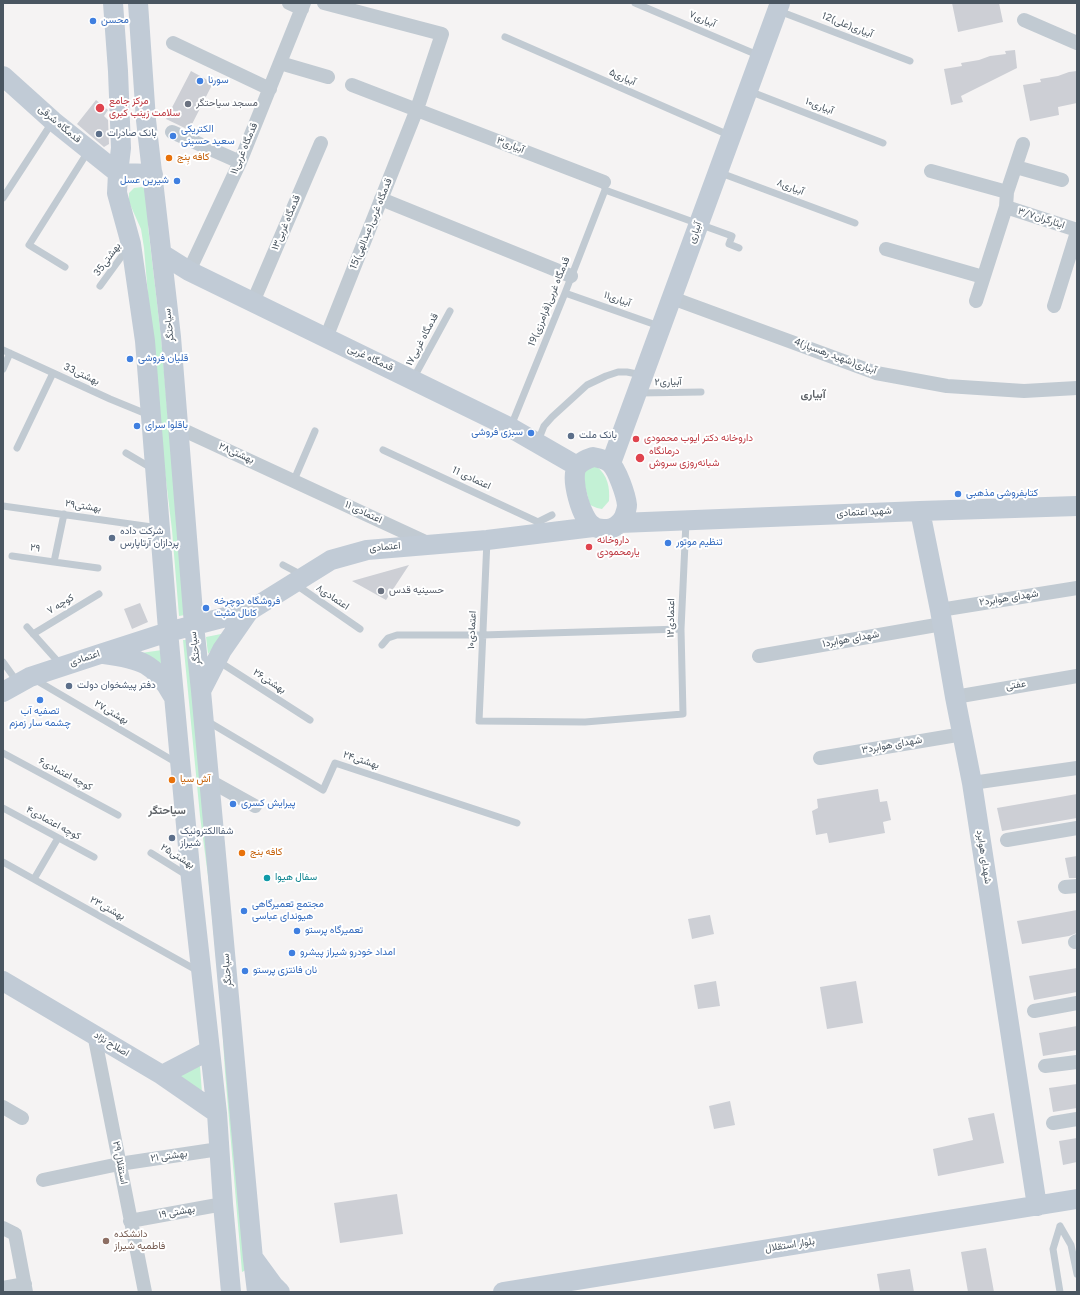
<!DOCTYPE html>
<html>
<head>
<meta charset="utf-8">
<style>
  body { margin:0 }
  #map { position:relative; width:1080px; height:1295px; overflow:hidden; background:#f5f3f3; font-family:Overpass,sans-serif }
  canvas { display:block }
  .frame { position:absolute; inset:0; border:4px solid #4a5661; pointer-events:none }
</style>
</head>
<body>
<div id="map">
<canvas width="1080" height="1295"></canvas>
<div class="frame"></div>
</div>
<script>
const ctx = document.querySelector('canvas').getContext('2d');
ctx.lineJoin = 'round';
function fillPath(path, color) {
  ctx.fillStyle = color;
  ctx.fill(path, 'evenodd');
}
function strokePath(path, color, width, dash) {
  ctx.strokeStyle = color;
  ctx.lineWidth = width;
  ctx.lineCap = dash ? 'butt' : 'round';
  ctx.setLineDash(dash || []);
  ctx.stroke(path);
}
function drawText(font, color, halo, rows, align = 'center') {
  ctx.font = font + ' Overpass,Vazirmatn,sans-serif';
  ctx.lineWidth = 4;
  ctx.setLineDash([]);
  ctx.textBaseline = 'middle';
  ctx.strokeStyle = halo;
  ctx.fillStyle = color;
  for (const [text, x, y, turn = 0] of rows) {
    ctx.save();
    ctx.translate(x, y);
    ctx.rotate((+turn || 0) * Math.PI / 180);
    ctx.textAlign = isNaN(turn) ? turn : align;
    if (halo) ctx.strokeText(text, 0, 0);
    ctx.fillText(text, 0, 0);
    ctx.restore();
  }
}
fillPath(new Path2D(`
  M142,187l6,5 2,12 -2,22 13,111 24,278 -6,1 -7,-86 -14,-116 -14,-166 -3,-19 -12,-27v-9l5,-5z
  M596,466c12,9 14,22 13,35l-7,8 -5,-1 -7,-3 -8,-30 6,-7z
  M226,633l-18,21 -2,-17z
  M183,640h5l58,630 -4,2 -17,-200 -4,-64 -13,-132 -8,-60z
  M162,650l3,21 -24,-18z
  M200,1066l2,27 -29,-19z`), '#c3f1d5');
fillPath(new Path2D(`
  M952,3h47l4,19 -45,10z
  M1015,50l2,18 -56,28 2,6 -12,3 -7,-36 18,-3 -1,-3 18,-3 11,-4 16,-2 -1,-3z
  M191,71l22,12 -24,47 -23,-11z
  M1077,71v32l-19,4 1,8 -29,6 -7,-36 18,-3 -1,-3 18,-3 11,-4z
  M96,100l12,10 -4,6 4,4 1,24 -5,3 -27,-23z
  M409,565l-23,35 -34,-19z
  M140,603l8,19 -16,7 -8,-20z
  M878,789l2,13 7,-1 4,19 -8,2 2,11 -56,10 -2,-10 -11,2 -4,-24 6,-3 -1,-9z
  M1077,794v24l-75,13 -5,-23z
  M1077,856v22h-8l-4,-20z
  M1077,910v23l-8,3 -47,8 -5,-23z
  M710,915l4,19 -22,5 -4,-20z
  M1077,968v24l-43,8 -5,-24z
  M716,981l4,25 -22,3 -4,-24z
  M856,981l7,42 -36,6 -7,-42z
  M1077,1026v24l-34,6 -4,-23z
  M1077,1084v24l-24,4 -4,-24z
  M730,1101l5,24 -21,4 -5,-23z
  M994,1113l10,50 -66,13 -5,-27 40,-9 -5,-22z
  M1077,1138v24l-14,3 -4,-24z
  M397,1194l6,40 -63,9 -6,-40z
  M986,1248l8,44h-26l-7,-40z
  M910,1269l4,23h-34l-3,-18z`), '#cdcfd5');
strokePath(new Path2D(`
  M635,3l125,53
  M779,11l131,50
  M505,37l226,99
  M749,91l134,52
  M718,172l137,51
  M605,190l127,46 -3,8 10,4
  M3,198l50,-77
  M65,267l-36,-22 60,-95
  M100,286l27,-37
  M565,293l94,33
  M3,350l107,49 39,16
  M3,369l7,-16
  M413,379l37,-68
  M639,393l62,-1
  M511,426l54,-133 40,-103 -1,-8
  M538,441l6,-15 8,-9 35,-32 19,-9 12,-4h9l15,3
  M17,448l36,-75
  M383,450l155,72 7,8
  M126,453l27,16
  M294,480l21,-49
  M3,506l156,22
  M64,514l-10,48 44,6
  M538,522l14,-7
  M487,540l-8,181 106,1 98,-8 -2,-85 5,-107
  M12,556l42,6
  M283,565l19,10
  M295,584l65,45
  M27,627l34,38
  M33,634l66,-40
  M382,645l6,-7 9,-3h85l199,-6
  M218,661l92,59
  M3,662l15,21
  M34,679l143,84
  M207,721l116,69 12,-27 182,60
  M3,753l115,62
  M3,808l91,49
  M151,853l37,23
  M3,862l195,109
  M34,879l24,-41
  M1060,1226l-7,23 7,43
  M1060,1226l11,19 6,29`), '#c1cad2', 7);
strokePath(new Path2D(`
  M289,3l13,6
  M324,3l118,31 -25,75 -91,229
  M1024,20l53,23
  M173,43l97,46
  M280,63l48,14
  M352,85l252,97
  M172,132l68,30
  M1016,167l46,13
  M931,171l76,21
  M381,199l190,77
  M1006,207l71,23
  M886,249l97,28
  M189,271l51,-109 64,-159
  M672,298l204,75 71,13 77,5 53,-3
  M976,301l30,-94 1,-15 16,-48
  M253,302l68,-159
  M1054,306l23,-74
  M179,428l251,116
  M940,610l137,-22
  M759,656l183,-32
  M955,697l122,-21
  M820,758l143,-24
  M210,781l45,25
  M972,783l105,-15
  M1007,840l70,-12
  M1065,887l12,-1
  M1075,942l2,-1
  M1034,1011l43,-8
  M94,1034l51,258
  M1045,1066l32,-4
  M3,1107l19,11
  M1053,1123l24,-4
  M43,1180l76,-16 100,-15
  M130,1221l93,-17
  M3,1228l12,6 11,58
  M3,1288l22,-4`), '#c1cad2', 14);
strokePath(new Path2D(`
  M113,3l5,68 3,77 -3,25 -1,20 14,51 14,97 24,301 22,237 26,234 6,91 8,88
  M138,3l8,117 25,217 23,288 7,66 52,568 4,33
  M3,76l50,45 65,52
  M118,173l35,1
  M162,254l27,17 322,157 66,38
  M593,457c6,1 12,2 17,6 7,6 16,32 17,42 0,4 -2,9 -3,12 -3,6 -10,12 -17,12 -4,0 -10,0 -14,-3 -12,-7 -23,-48 -16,-59 4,-6 10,-8 16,-10z
  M611,463l169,-460
  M920,511l20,99 15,87 17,86 65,423
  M620,523l300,-12 157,-5
  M104,654c37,5 51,9 69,42
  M201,691l21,-41 27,-39
  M3,692l27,-15 70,-23 68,-22 81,-21 82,-51 36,-10 120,-10 106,-13
  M3,981l159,94 55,38
  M162,1075l48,-25
  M254,1259l19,26 7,7
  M503,1292l574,-93`), '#c1cbd6', 20);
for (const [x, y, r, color] of [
  [93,21,4,"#3f7fe0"],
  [200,81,4,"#3f7fe0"],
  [188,104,4,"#6b7280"],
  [100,108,5,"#e0444e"],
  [99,134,4,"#5c6f8a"],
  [173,136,4,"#3f7fe0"],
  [169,158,4,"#e8710a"],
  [177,181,4,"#3f7fe0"],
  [130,359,4,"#3f7fe0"],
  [137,426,4,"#3f7fe0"],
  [531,433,4,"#3f7fe0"],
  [571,436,4,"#5c6f8a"],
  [636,439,4,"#e0444e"],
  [640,458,5,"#e0444e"],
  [958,494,4,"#3f7fe0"],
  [112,538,4,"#5c6f8a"],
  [668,543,4,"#3f7fe0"],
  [589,547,4,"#e0444e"],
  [381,591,4,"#6b7280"],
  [206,608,4,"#3f7fe0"],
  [69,686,4,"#5c6f8a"],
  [40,700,4,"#3f7fe0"],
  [172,780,4,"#e8710a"],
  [233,804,4,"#3f7fe0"],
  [172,838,4,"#5c6f8a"],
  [242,853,4,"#e8710a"],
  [267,878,4,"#0f9aa8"],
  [244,911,4,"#3f7fe0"],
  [297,931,4,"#3f7fe0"],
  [292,953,4,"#3f7fe0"],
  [245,971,4,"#3f7fe0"],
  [106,1241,4,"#8d6e63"]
]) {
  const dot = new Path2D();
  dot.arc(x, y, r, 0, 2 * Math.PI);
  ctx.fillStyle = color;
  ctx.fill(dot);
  strokePath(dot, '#fff', 1.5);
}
drawText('10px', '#4a5661', '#fff', [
  ["آبیاری۷",702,20,23],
  ["12آبیاری(علی)",847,26,21],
  ["آبیاری۵",622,78,24],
  ["آبیاری۱۰",819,107,21],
  ["قدمگاه شرقی",59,125,40],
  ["آبیاری۳",510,146,21],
  ["قدمگاه غربی۱۱",245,149,-67],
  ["آبیاری۸",790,188,21],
  ["ایثارگران۳/۷",1041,219,18],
  ["قدمگاه غربی۱۳",287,223,-67],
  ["15قدمگاه غربی(عبدالهی)",372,224,-68],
  ["آبیاری",696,233,-70],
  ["بهشتی35",108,260,-54],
  ["آبیاری۱۱",617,300,19],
  ["19قدمگاه غربی(فرامرزی)",550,302,-68],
  ["سیاحتگر",170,325,-96],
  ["قدمگاه غربی۱۷",423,340,-62],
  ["4آبیاری(شهید رهسپار)",835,357,20],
  ["قدمگاه غربی",370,359,25],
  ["33بهشتی",81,375,25],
  ["آبیاری۲",668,383,-1],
  ["۲۸بهشتی",236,454,24],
  ["11 اعتمادی",471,479,25],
  ["۲۹بهشتی",83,507,9],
  ["۱۱ اعتمادی",363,513,25],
  ["شهید اعتمادی",864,513,-3],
  ["اعتمادی",385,548,-5],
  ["۲۹",35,549,8],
  ["اعتمادی۸",332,598,34],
  ["شهدای هوابرد۲",1009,599,-9],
  ["کوچه ۷",61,605,-31],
  ["اعتمادی۱۲",672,618,-89],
  ["اعتمادی۱۰",473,630,-87],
  ["شهدای هوابرد۱",851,640,-10],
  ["سیاحتگر",196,648,-97],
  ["اعتمادی",85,659,-18],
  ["۲۶بهشتی",269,682,33],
  ["عفتی",1016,686,-9],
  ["۲۷بهشتی",111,713,30],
  ["۳شهدای هوابرد",892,746,-10],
  ["۲۴بهشتی",361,761,18],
  ["کوچه اعتمادی۶",65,775,28],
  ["کوچه اعتمادی۴",53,824,28],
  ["۲۵بهشتی",177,857,32],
  ["شهدای هوابرد",983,857,81],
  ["۲۳بهشتی",107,909,29],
  ["سیاحتگر",228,970,-95],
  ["اصلاح نژاد",111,1045,31],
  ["۲۱ بهشتی",169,1157,-8],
  ["۲۹ استقلال",119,1163,79],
  ["۱۹ بهشتی",177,1213,-10],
  ["بلوار استقلال",790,1246,-9]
]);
drawText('10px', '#366cbe', '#fff', [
  ["محسن",101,21],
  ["سورنا",208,81],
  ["الکتریکی",181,130],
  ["سعید حسینی",181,142],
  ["شیرین عسل",169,181,"right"],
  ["قلیان فروشی",138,359],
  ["باقلوا سرای",145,426],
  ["سبزی فروشی",523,433,"right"],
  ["کتابفروشی مذهبی",966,494],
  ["تنظیم موتور",676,543],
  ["فروشگاه دوچرخه",214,602],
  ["کانال مثبت",214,614],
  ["تصفیه آب",40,712,"center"],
  ["چشمه سار زمزم",40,724,"center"],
  ["پیرایش کسری",241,804],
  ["مجتمع تعمیرگاهی",252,905],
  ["هیوندای عباسی",252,917],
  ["تعمیرگاه پرستو",305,931],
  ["امداد خودرو شیراز پیشرو",300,953],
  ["نان فانتزی پرستو",253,971]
], 'left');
drawText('10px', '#be3a42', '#fff', [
  ["مرکز جامع",109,102],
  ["سلامت زینب کبری",109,114],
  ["داروخانه دکتر ایوب محمودی",644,439],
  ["درمانگاه",649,452],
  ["شبانه‌روزی سروش",649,464],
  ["داروخانه",597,541],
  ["یارمحمودی",597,553]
], 'left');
drawText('10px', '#5b616d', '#fff', [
  ["مسجد سیاحتگر",196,104],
  ["حسینیه قدس",389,591]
], 'left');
drawText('10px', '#4e5e75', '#fff', [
  ["بانک صادرات",107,134],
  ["بانک ملت",579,436],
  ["شرکت داده",120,532],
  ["پردازان آرتاپارس",120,544],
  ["دفتر پیشخوان دولت",77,686],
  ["شفاالکترونیک",180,832],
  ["شیراز",180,844]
], 'left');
drawText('10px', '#c56008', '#fff', [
  ["کافه بِنج",177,158],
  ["آش سیا",180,780],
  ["کافه بنج",250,853]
], 'left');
drawText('10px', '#0d838f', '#fff', [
  ["سفال هیوا",275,878]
], 'left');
drawText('10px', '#785e54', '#fff', [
  ["دانشکده",114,1235],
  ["فاطمیه شیراز",114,1247]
], 'left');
drawText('bold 11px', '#5f6368', '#fff', [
  ["آبیاری",813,396],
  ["سیاحتگر",167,812]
]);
</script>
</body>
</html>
